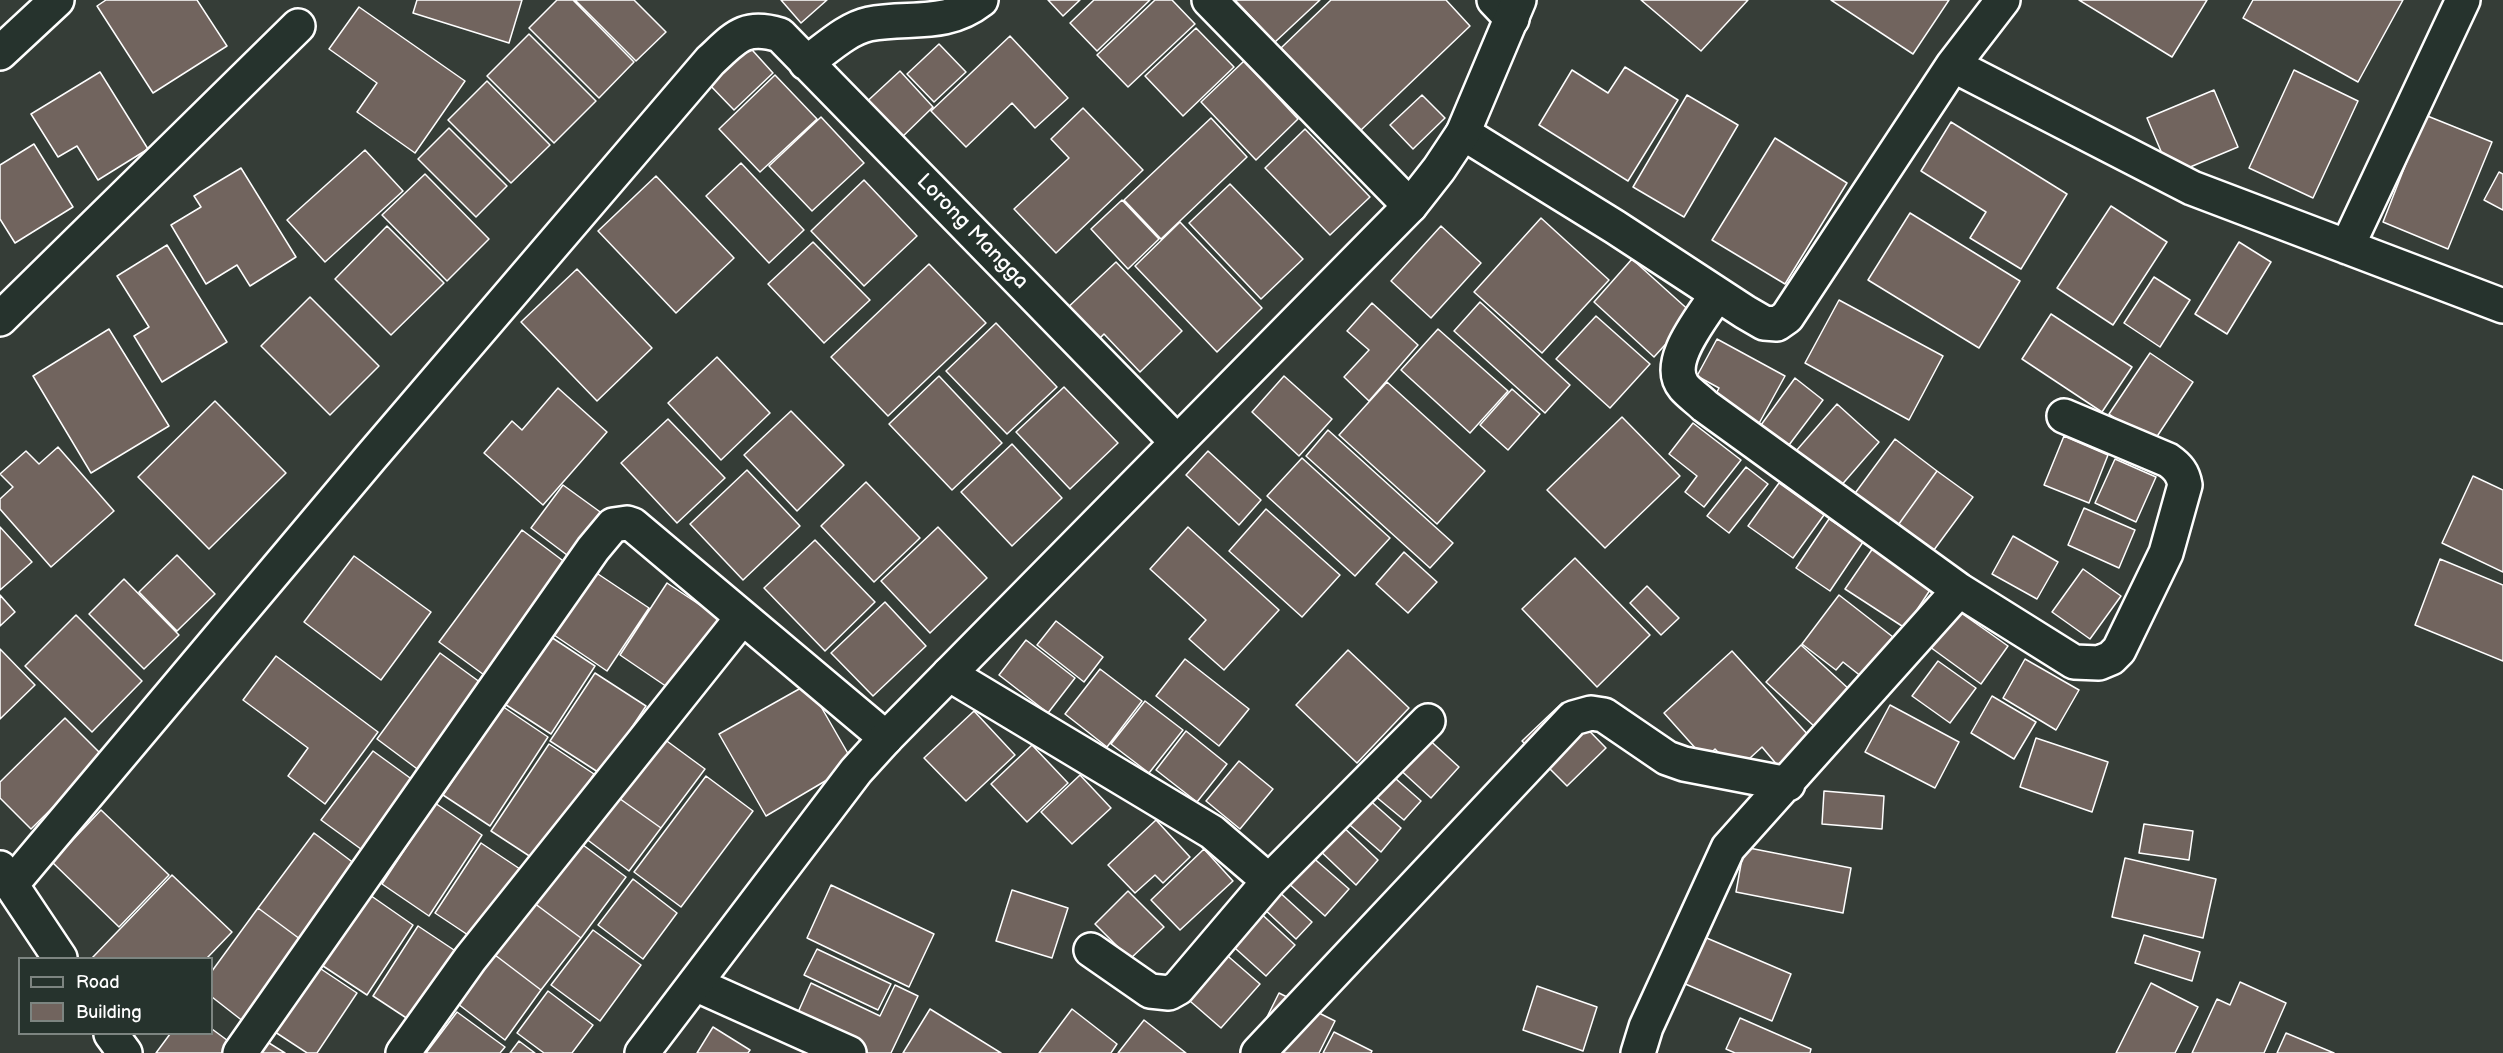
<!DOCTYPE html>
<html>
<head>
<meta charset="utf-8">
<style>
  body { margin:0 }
  #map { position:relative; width:2503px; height:1053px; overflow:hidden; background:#353d37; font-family:"Balsamiq Sans",sans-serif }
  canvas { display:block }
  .legend { position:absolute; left:18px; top:957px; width:195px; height:78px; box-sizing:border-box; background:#26332d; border:2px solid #7d8581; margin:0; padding:8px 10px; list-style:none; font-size:18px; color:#fff }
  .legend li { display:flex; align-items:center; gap:12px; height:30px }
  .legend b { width:30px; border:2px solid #7d8581 }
</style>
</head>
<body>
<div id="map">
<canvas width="2503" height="1053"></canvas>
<ul class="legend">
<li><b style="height:8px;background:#26332d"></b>Road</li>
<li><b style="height:16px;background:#71645e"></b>Building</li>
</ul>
</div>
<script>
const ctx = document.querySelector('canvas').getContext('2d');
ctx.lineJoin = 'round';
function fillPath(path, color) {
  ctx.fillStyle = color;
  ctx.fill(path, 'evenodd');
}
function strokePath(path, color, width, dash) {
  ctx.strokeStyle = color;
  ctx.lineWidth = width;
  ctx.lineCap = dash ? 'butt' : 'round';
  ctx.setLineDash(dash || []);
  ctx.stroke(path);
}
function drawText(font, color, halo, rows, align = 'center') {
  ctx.font = font + ' "Balsamiq Sans",sans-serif';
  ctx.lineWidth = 6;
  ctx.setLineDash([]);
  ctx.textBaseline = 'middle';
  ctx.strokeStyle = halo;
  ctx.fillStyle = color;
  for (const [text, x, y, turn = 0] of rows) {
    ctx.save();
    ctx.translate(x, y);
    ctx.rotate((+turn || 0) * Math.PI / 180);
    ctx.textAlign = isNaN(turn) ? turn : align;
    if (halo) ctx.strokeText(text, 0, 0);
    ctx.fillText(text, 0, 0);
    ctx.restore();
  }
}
const building = new Path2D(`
  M106,0h91l30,46 -74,47 -56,-87z
  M417,0h105l-13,43 -96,-30z
  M557,0h16l61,62 -35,36 -70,-70z
  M575,0h59l32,32 -30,29z
  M781,0h46l-26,23z
  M1048,0h32l-17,16z
  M1094,0h56l-53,51 -27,-28z
  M1155,0h17l23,24 -67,63 -31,-32z
  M1235,0h85l-45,42z
  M1331,0h115l24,26 -110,105 -79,-83z
  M1641,0h107l-47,51z
  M1831,0h118l-36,54z
  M2079,0h128l-35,57z
  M2253,0h150l-45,82 -115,-64z
  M359,7l106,74 -50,72 -58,-41 20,-29 -48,-34z
  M1196,28l38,39 -51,49 -38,-40z
  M529,34l67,67 -42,42 -67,-67z
  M1010,36l58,62 -33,30 -23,-25 -46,44 -35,-36z
  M744,41l29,32 -39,37 -30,-31z
  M939,44l27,28 -32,30 -27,-28z
  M1244,61l54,58 -42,41 -55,-58z
  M1625,67l53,33 -50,81 -89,-56 33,-55 36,23z
  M2294,70l64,31 -45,97 -64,-30z
  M900,71l33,36 -37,36 -34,-37z
  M100,72l48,77 -50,31 -21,-34 -19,11 -27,-43z
  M775,75l42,44 -57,53 -41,-43z
  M487,81l63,64 -39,38 -63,-63z
  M2214,90l24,57 -67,28 -24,-57z
  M1422,95l23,23 -32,31 -23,-24z
  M1687,95l51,30 -54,92 -51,-30z
  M1083,108l60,62 -87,83 -42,-44 55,-51 -18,-19z
  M2425,115l67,27 -44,107 -65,-27z
  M821,117l43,46 -52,48 -43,-45z
  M1211,118l36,39 -86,82 -37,-39z
  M1951,122l116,72 -46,75 -51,-31 16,-26 -65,-41z
  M449,128l58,58 -31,31 -58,-58z
  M1305,129l65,68 -40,38 -65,-67z
  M1775,138l72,45 -62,101 -73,-44z
  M34,144l39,63 -58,36 -15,-24v-54z
  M365,150l38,41 -78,71 -38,-42z
  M741,163l63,67 -35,33 -63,-67z
  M241,168l55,89 -46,29 -13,-21 -31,19 -35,-59 30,-18 -7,-11z
  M2499,172l4,2v36l-19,-10z
  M425,174l64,65 -42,42 -65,-66z
  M656,176l78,82 -58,55 -78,-82z
  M864,180l53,56 -53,50 -53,-55z
  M1230,184l73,75 -42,40 -72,-76z
  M1122,200l37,39 -31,30 -37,-40z
  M2111,206l56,36 -54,83 -56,-37z
  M1910,213l110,68 -41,67 -111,-68z
  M1541,218l68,62 -67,73 -68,-61z
  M1180,222l82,86 -45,44 -82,-86z
  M387,226l57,57 -53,52 -56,-56z
  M1441,226l40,37 -50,55 -40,-37z
  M813,242l57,58 -46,43 -56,-59z
  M2239,242l32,20 -44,72 -32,-20z
  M167,245l60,97 -65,40 -28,-46 15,-9 -32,-51z
  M1632,259l61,55 -39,43 -60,-55z
  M1116,262l66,69 -42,41 -36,-38 -10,10 -31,-32z
  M929,264l57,59 -98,93 -57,-59z
  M577,269l75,79 -55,53 -76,-79z
  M2154,277l36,23 -30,47 -36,-24z
  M310,297l69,69 -49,49 -69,-69z
  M1839,300l104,56 -34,64 -104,-57z
  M1480,302l90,83 -25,28 -91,-82z
  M1372,303l46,42 -49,56 -25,-24 25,-27 -22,-19z
  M2051,314l81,53 -30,45 -80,-53z
  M1596,316l54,48 -40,44 -54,-49z
  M996,323l61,64 -50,47 -61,-63z
  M109,329l60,97 -78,47 -58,-97z
  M1438,329l70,62 -38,42 -69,-63z
  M1717,339l68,37 -28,51 -45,-25 7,-14 -22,-12z
  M2150,353l43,29 -41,62 -43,-30z
  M717,357l53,56 -49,47 -53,-57z
  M939,376l63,67 -50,47 -63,-66z
  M1284,376l48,43 -33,37 -47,-44z
  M1795,378l28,22 -34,45 -28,-20z
  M1387,382l98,89 -48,53 -98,-89z
  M1064,387l54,56 -48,46 -54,-57z
  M558,388l49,44 -64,73 -59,-52 28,-32 10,9z
  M1512,389l28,25 -32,36 -28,-25z
  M215,401l71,72 -77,76 -71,-72z
  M1837,404l42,38 -40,46 -43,-37z
  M791,411l53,54 -47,46 -53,-56z
  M1622,417l58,59 -75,72 -58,-58z
  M668,419l57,59 -48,45 -56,-60z
  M1693,423l48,37 -37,47 -19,-15 12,-16 -28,-22z
  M1328,430l125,113 -23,25 -124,-112z
  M2064,436l44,19 -19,48 -45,-18z
  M1895,439l42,32 -41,57 -43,-32z
  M1012,444l50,54 -50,48 -51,-54z
  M58,447l56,64 -63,56 -51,-58v-10l13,-12 -13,-13 26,-23 13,13z
  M1208,451l53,49 -22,25 -53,-50z
  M1302,458l88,80 -35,38 -88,-80z
  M2115,459l41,18 -20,45 -41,-19z
  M1746,467l22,17 -39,49 -22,-17z
  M747,470l53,56 -57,54 -53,-56z
  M1937,471l36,26 -42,57 -35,-26z
  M2473,476l30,14v82l-61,-29z
  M866,482l54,56 -46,44 -53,-56z
  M1779,483l45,32 -31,43 -45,-32z
  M563,485l40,29 -32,44 -40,-30z
  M2084,508l51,22 -16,38 -51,-23z
  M1266,509l74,66 -38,42 -73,-66z
  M1829,519l34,23 -33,49 -34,-23z
  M0,527l32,35 -32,28z
  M938,527l49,51 -57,55 -49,-52z
  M1188,527l91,83 -55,60 -35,-31 17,-19 -56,-51z
  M522,530l52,39 -83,111 -52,-38z
  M2013,536l45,26 -21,37 -45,-25z
  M815,540l60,62 -50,49 -61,-63z
  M1873,548l59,39 -27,41 -60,-39z
  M1404,552l33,30 -29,31 -32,-29z
  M177,555l38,39 -38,37 -38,-39z
  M354,556l77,56 -50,68 -77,-58z
  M1575,558l75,77 -53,52 -75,-78z
  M2440,559l63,26v76l-88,-36z
  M2083,569l38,27 -31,43 -38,-27z
  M595,572l54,36 -42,63 -53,-36z
  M124,579l55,56 -35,34 -55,-55z
  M667,583l54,36 -48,72 -53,-36z
  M1647,586l32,32 -18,17 -31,-32z
  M0,595l15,17 -15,14z
  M1839,595l54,42 -31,40 -19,-15 -7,8 -34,-26z
  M885,602l41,44 -53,50 -42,-43z
  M1957,610l51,36 -27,38 -51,-37z
  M76,615l66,66 -50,51 -67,-66z
  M1056,621l47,36 -19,25 -47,-37z
  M548,635l47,31 -44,68 -48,-31z
  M1026,640l49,38 -27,35 -49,-38z
  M1801,645l49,45 -35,37 -49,-45z
  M0,649l35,36 -35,34z
  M1348,650l61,58 -52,55 -61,-58z
  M1732,651l78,86 -32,29 -16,-19 -26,24 -21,-22 -10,10 -41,-46z
  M440,653l48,35 -64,86 -47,-35z
  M276,656l102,76 -53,72 -37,-28 20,-28 -65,-48z
  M1185,659l64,50 -30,37 -63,-50z
  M2025,659l54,31 -23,40 -53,-32z
  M1938,661l38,27 -26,35 -38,-27z
  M1100,669l42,32 -35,46 -42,-33z
  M595,673l51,33 -45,68 -51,-33z
  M808,684l46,80 -88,52 -47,-82z
  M1992,696l44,26 -22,37 -43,-26z
  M1145,701l38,29 -34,43 -38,-29z
  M1562,703l44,45 -39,38 -45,-45z
  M1890,705l69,37 -24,46 -70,-36z
  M502,706l46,31 -58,89 -47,-31z
  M974,711l41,44 -49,46 -42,-43z
  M65,718l39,39 -73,72 -31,-31v-16z
  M1186,731l41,33 -30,38 -41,-32z
  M1424,735l35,32 -28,31 -35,-32z
  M660,736l45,33 -44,59 -45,-32z
  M2036,738l72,24 -16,50 -72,-25z
  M549,744l45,30 -57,87 -46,-30z
  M1032,745l36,38 -41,39 -36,-38z
  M373,751l44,32 -52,69 -44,-32z
  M1239,761l34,28 -33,40 -34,-28z
  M1387,771l34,30 -17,19 -35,-29z
  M1080,775l31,33 -39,36 -31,-32z
  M706,776l47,35 -72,96 -47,-35z
  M1824,791l60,5 -2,33 -60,-5z
  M616,796l45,32 -32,43 -44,-33z
  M1365,796l36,32 -20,24 -37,-32z
  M435,803l47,32 -53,81 -47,-32z
  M101,810l68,65 -50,52 -67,-65z
  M1156,820l34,37 -27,26 -8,-8 -20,18 -27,-28z
  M1338,822l40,38 -22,25 -41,-39z
  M2144,824l49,7 -4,29 -50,-7z
  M314,833l45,34 -55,75 -46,-34z
  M579,842l47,35 -45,61 -47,-35z
  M481,843l39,26 -46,70 -39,-26z
  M1744,847l107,21 -8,45 -107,-21z
  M1204,849l29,32 -53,49 -29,-30z
  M1310,855l39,34 -24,27 -38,-34z
  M2125,858l91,21 -13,59 -91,-21z
  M172,875l60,57 -25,26h-115z
  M633,879l44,34 -34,46 -45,-34z
  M831,885l103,49 -25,53 -102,-49z
  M1276,889l36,33 -16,17 -35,-33z
  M1012,890l56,18 -16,50 -56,-17z
  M1128,891l36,36 -34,32 -35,-35z
  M367,893l46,32 -46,70 -47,-31z
  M534,903l47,35 -40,52 -46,-35z
  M258,908l46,34 -60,80 -32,-25v-26z
  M1255,908l40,37 -29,31 -40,-36z
  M418,926l42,28 -46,69 -41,-27z
  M593,930l48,35 -41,56 -49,-36z
  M2144,935l56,17 -8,29 -57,-18z
  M1702,936l89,38 -19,47 -89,-38z
  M817,949l74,35 -13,26 -74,-35z
  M1222,951l38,33 -39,44 -38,-33z
  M495,955l46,35 -36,50 -47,-36z
  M315,965l42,28 -40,60h-10l-35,-23z
  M2240,982l46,21 -22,50h-72l25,-54 13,6z
  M811,983l69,33 15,-31 23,11 -27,57h-24l-72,-34z
  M2151,983l47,24 -23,46h-59z
  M1537,986l60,21 -14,44 -60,-21z
  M548,991l45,34 -21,28h-28l-27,-20z
  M1279,993l56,28 -16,32h-70z
  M930,1009l71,44h-98z
  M1072,1009l45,35 -6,9h-72z
  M457,1012l48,35 -5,6h-74z
  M1740,1018l71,31 -1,4h-75l-9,-4z
  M1144,1020l42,33h-68z
  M713,1027l37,23 -2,3h-51z
  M212,1029l23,17 -5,7h-74l14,-19h42z
  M1334,1032l38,19 -1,2h-48z
  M2286,1033l48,20h-57z
  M261,1038l24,15h-34z
  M519,1041l16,12h-25z`);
fillPath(building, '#71645e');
strokePath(building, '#fff', 1.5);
const minor = new Path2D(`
  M1209,0l201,206
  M1494,0l18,19
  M0,53l57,-53
  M806,63c19,-13 40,-34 63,-39 40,-8 76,4 112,-24
  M1953,65l239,123 311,118
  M1463,133l152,94 130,85 19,11 13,1 10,-7 166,-252 50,-65
  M2347,247l116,-247
  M1717,294c-13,22 -54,68 -33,93 6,7 15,13 21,19l254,184 115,72 25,1 12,-5 8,-8 47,-97 19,-68c-2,-12 -7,-18 -17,-25l-104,-44
  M0,319l298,-293
  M949,674l263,158 57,49
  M0,868l60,90
  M11,885l360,-428 339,-396c25,-23 34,-37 70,-26l397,407
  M1091,950l59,41 19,2 9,-5 91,-107 159,-160
  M695,984l154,69
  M111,1034l14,19
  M240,1053l353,-504 20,-24 14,-2 6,2 253,213
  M403,1053l67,-94 272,-341
  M1258,1053l315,-335 18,-5 13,2 63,43 17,6 104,20
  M1638,1053l8,-26 82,-179 231,-258`);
const tertiary = new Path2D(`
  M642,1053l214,-282 30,-33 524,-532 29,-37 24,-36 56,-133`);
strokePath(minor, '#fff', 38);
strokePath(tertiary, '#fff', 38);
strokePath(minor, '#26332d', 33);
strokePath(tertiary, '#26332d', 33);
drawText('21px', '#fff', '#26332d', [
  ["Lorong Mangga",972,232,46]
]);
</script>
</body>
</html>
